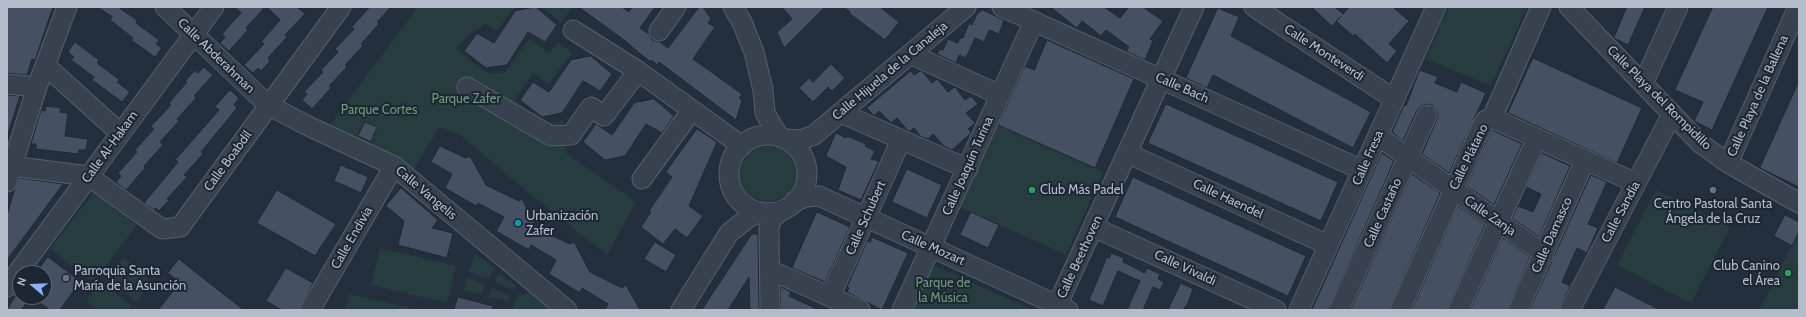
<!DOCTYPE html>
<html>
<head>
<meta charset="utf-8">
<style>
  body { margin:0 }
  #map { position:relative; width:1806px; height:317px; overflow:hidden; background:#242f3e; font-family:Cabin,sans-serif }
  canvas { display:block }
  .frame { position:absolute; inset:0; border:8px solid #b4bcc9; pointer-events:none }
  .north { position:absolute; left:12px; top:265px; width:40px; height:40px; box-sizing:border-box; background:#1d2633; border:1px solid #59626f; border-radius:50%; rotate:289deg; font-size:11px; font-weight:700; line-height:16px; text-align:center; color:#b4bcc9 }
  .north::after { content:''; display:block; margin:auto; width:14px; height:18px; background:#8ab4f8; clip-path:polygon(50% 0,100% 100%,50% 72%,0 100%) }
</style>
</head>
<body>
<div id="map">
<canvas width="1806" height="317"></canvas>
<div class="frame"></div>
<div class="north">N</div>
</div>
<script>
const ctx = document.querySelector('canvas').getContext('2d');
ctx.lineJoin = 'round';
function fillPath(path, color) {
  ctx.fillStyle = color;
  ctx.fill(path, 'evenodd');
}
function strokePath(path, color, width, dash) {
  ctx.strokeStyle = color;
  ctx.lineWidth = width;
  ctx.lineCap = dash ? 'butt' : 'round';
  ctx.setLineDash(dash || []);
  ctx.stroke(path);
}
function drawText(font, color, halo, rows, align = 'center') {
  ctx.font = font + ' Cabin,sans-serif';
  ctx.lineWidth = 4;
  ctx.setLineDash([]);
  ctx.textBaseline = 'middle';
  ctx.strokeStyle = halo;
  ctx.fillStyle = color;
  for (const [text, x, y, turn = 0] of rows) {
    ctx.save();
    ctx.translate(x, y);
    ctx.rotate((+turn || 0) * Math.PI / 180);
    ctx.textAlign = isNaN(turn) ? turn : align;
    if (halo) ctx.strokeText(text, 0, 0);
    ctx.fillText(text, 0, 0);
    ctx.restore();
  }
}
fillPath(new Path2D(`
  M418,7h97l-19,24 -10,-7 -15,9 -16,16 34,25 16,-2 24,-33 20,14 9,-11 14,11 -24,31 -15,-11 -19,28 32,23 17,-4 3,33 70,49 -29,53 -83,-66 -65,-55 -19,-7 -27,43 -26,-18 -57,-27z
  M541,7h30l1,1 -11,14z
  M1449,7h78l-36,79 -65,-27z
  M997,125l106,47 -37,83 -106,-48z
  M740 174a28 28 0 1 1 56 0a28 28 0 1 1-56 0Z
  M1656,190l74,37 -39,76 -74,-38z
  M93,193l44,32 -43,57 -44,-33z
  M1799,231v79h-40l5,-9z
  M380,248l76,18 -9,37 -76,-18z
  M475,254l20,14 -6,9 -3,2 -17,-7z
  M123,257l29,25 -16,20 -30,-26z
  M933,265l100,45h-120z
  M499,273l17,13 -2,4 -18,-7 -1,-4z
  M467,277l16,7 2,3 -4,8 -17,-5z
  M101,281l30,25 -3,4h-30l-12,-10z
  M493,288l17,8 -1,5 -21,-4 2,-7z
  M529,289l25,21h-43l9,-16h7z
  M349,294l69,16h-73z`), '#263c3f');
const building = new Path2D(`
  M7,7h46l-18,53 -3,-1 -5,16 -20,-2z
  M98,7h20l19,13 -1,3 23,17 -3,4 6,4 -7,9 -24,-17 2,-2 -23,-18 2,-3z
  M235,7h30l-19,21 2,2 -19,21 -9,-8 5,-6 -3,-3 19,-21z
  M267,7h30l8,7 -20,21 2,2 -19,21 2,3 -9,10 -3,-3 -5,5 -9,-8 20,-21 -3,-2 19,-22z
  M370,7h21l-14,15 2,2 -18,20 2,2 -18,19 2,2 -18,19 2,2 -19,21 -10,-9 5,-6 -3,-2 19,-20 -2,-2 17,-18 -3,-3 19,-20 -2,-2z
  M536,7l21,18 -12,17 -17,-10 -21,33 -21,3 -22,-17 13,-18 17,10 21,-32z
  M579,7h43l7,5 3,-5h23l-15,21 9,6 3,6 8,2 8,6 31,-41h4l8,12 -3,4 7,4 -22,32 49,35 -3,4 3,2 -6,20 -77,-58 -2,3 -5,-5 -1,2 -12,-9 -11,-10z
  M782,7h43l-41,41 -7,-16 15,-13z
  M843,7h37l19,15 -14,18 -36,-27 1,-1z
  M1051,7h53l16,11 9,-11h14l20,14 -13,18 3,2 -8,19 -19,-9 3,-4 -23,-17 -5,6 -19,-15 -5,7z
  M1312,7h23l8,7 6,-7h44l16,14 -20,23 8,7 -10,12 -32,-29 -2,2 -17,-15 5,-5 -9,10z
  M1627,7h18l-17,38 -14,-7z
  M1713,7h55l-56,123 -18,-9 9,-19 -28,-12z
  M1218,8l21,9 -8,19 140,76 -18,36 -140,-73 -6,13 -21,-10z
  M983,10l21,10 -5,14 -10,-4 -5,12 -9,-4 -9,20 -7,-3 -3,8 -19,-9 3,-5 3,1 5,-11 10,4 2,-5h3l6,-15 3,2 5,-11z
  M1047,40l87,39 -39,89 -97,-43 27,-59 9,4z
  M75,42l24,18 -2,3 23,17 -3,2 13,10 -8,10 -30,-22 2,-3 -23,-17 3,-3 -6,-5z
  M591,56l21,18 -12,17 -17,-10 -21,32 -20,4 -22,-17 13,-18 16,10 22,-32z
  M1533,58l109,50 -25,55 -109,-50z
  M831,64l14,14 -13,13 -4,-4 -15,15 -14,-14 10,-10 4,4z
  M204,67l9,8 -19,21 3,1 -20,22 2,2 -19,21 3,3 -19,21 1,2 -19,22 -10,-8 5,-6 -3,-3 19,-21 -2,-2 19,-21 -3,-3 20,-21 -2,-2 18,-21 -2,-1 10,-11 3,3z
  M1420,70l18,7 -3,6 22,9 4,-10 25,11 -37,80 -27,-19 15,-35 1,-5 -2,-5 -4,-4 -6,-1 -5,2 -4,4 -14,31 -11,-9 12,-27h2z
  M911,71l3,4 6,-4 3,1 9,11 5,-4 11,13 7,-5 10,13 6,-4 7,8 -12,9 9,10 -7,6 3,3 -1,2 -18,16 -8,-4 -11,-12 -5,5 -8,-3 -6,-8 -4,3h-2l-11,-13 -6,5 -12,-12 -5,5 -7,-8z
  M1799,81v106l-39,-19z
  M230,90l9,8 -5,7 3,3 -36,44 2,2 -19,21 3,2 -20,22 2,1 -10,11 -3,-3 -2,2 -10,-7 34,-41 -3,-2 44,-50 -4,-3z
  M7,95l13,1 -11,35h-2z
  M654,99l20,17 -12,17 -16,-9 -21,32 -20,4 -22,-18 13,-18 16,11 22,-32z
  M1166,104l172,78 -17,39 -173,-78z
  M46,106l15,2 -1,4 8,1 -3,23 23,3 -2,11h-7l-1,4 -42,-5v-5h-5l10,-34 4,1z
  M365,122l12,5 -6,15 -13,-6z
  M697,129l20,13 -28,64 14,10 -16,22 -12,-9 -12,15 -22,-17 10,-15 -2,-1 23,-34 -6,-5z
  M1492,130l30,14 -28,61 -27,-19z
  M836,133l10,5 1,-2 19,8 -1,2 10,5 -4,8 8,2 -18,39 -23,-10 8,-23 -20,-11z
  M440,146l26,12 4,-2 16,29 33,16 3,-2 16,30 32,15 4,-2 16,30 32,16 4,-3 14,25h-35l3,-6 -26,-16 -2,5 -31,-19 7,-14 -25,-15 -2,5 -33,-19 8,-14 -26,-14 -2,3 -31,-18 7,-14 -21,-12z
  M1382,153l12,8 -66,149h-16z
  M1542,153l28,13 -31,71 -27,-19 6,-12 15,6 8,-18 -15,-7z
  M341,165l27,12 -7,16 -27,-12z
  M907,169l35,16 -15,33 -35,-16z
  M1412,174l28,19 -51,117h-38z
  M1591,175l16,7 -19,42 10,4 -11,25 -10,-5 -15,34 8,4 -11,24h-29z
  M1133,177l173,79 -18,40 -173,-79z
  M20,178l43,6 -56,76v-45l7,-24z
  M401,188l37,32 -6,8 21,5 -6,25 -49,-13 6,-24 -18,-15z
  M277,190l59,34 -21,32 -58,-33z
  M1458,206l27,19 -38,85h-35z
  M817,212l33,15 -25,55 -33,-14z
  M971,212l28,13 -11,23 -28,-13z
  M1785,215l14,7v9l-7,15 -18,-10z
  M752,234h6l1,76h-9l-1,-33 -21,33h-26z
  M872,237l36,16 -26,57 -35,-18 2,-4 -2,-1 20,-46 3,1z
  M1503,238l27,19 -23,53h-37z
  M655,242l21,13 -10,17 -22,-13z
  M1111,253l13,5 -1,4 22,11 2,-5 13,6 -2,5 6,3 -4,8 -7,-3 -10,23h-16l13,-29 -22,-10 -15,35 -14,-6 18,-43 2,1z
  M48,257l28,21 1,8 -17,24h-10l-18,-13h12v-24h-8z
  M179,259l39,31 26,20h-86l21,-26 -4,-2 2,-2 -9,-7z
  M286,268l27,15 -14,27h-17l-16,-9z
  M1181,283l12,6 -5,14 -5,7h-15z
  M781,287l10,5 -2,4 30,14h-38z
  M1615,287l45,23h-57z
  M17,294l10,8 -6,8h-14z
  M458,297l35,9 -1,4h-38z`);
fillPath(building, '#455162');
strokePath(building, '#1f2835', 1);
const minor = new Path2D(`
  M165,7l103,98 38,20 88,41 173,144
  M733,7l9,15 12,30 9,38 2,23 14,24
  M1002,7l360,163
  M1254,7l140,92
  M1569,7l132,137 27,19 71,40
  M573,30l65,41 104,75
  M659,31l17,-24
  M910,54l90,41
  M45,65l75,68
  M7,84l30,3
  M1643,84l35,-77
  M467,87l84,49 20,-1 20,-28 13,9 34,-45
  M841,113l127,56
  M1492,118l144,65
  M729 174a39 39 0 1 1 78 0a39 39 0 1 1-78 0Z
  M1378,136l166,118
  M785,139l16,1 13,-5 152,-128
  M1127,153l201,92
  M1728,163l70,-156
  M11,166l77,10 74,53 18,-2 161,-220
  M642,179l50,-69
  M7,182l30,-95 30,-80
  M795,201l12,-4 12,-1 249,114
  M1093,227l183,83
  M770,270l90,40
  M7,287l207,-280
  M830,297l71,-157
  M310,310l84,-144
  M681,310l48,-77 19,-15 13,-6
  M770,310l-1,-81 2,-9 8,-8
  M902,310l132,-289
  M1055,310l139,-303
  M1299,310l137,-303
  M1339,310l88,-195
  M1400,310l82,-184 4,-6 6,-2 49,-111
  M1458,310l79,-172
  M1518,310l67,-150
  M1570,310l102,-196`);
strokePath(minor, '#565f6c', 21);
strokePath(minor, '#38414e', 19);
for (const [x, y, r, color] of [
  [1032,190,4,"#2e9e5b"],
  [1713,190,4,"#6b7280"],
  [518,223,4,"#0f9aa8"],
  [1788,273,4,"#2e9e5b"],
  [66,278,4,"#6b7280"]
]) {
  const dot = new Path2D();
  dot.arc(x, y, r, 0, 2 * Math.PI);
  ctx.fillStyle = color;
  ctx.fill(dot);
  strokePath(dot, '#1d2633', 1.5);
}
drawText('13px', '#b4bcc9', '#1d2633', [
  ["Calle Monteverdi",1324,53,33],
  ["Calle Abderahman",216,56,44],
  ["Calle Hijuela de la Canaleja",890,71,-40],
  ["Calle Bach",1182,88,24],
  ["Calle Playa de la Ballena",1758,96,-66],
  ["Calle Playa del Rompidillo",1659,98,45],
  ["Calle Al-Hakam",110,147,-54],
  ["Calle Plátano",1469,157,-64],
  ["Calle Fresa",1368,158,-66],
  ["Calle Boabdil",228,161,-54],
  ["Calle Joaquín Turina",968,166,-66],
  ["Calle Vangelis",426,193,40],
  ["Calle Haendel",1228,199,25],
  ["Calle Sandía",1621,212,-62],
  ["Calle Castaño",1383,213,-66],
  ["Calle Zanja",1490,216,35],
  ["Calle Schubert",866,218,-66],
  ["Calle Damasco",1552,235,-66],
  ["Calle Endivia",352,238,-60],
  ["Calle Mozart",933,248,24],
  ["Calle Beethoven",1080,257,-65],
  ["Calle Vivaldi",1185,268,25]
]);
drawText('13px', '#6b9a76', '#1d2633', [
  ["Parque Zafer",466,99],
  ["Parque Cortes",379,110],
  ["Parque de",943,283],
  ["la Música",943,298]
]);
drawText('13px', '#b4bcc9', '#1d2633', [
  ["Club Más Padel",1040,190],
  ["Centro Pastoral Santa",1713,204,"center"],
  ["Ángela de la Cruz",1713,219,"center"],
  ["Urbanización",526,216],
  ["Zafer",526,231],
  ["Club Canino",1780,266,"right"],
  ["el Área",1780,281,"right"],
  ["Parroquia Santa",74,271],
  ["María de la Asunción",74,286]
], 'left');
</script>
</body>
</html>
